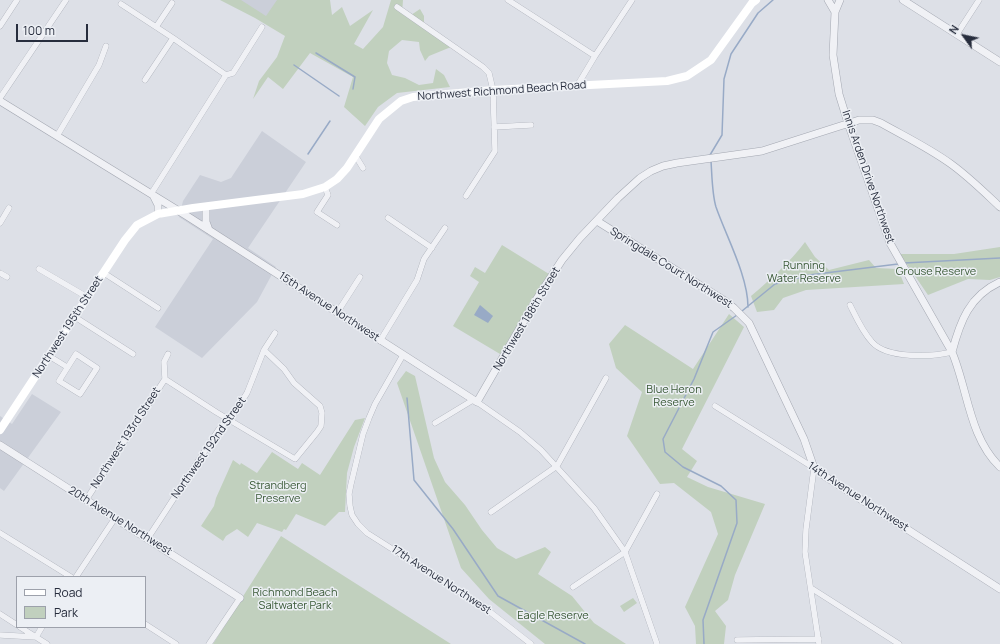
<!DOCTYPE html>
<html>
<head>
<meta charset="utf-8">
<style>
  body { margin:0 }
  #map { position:relative; width:1000px; height:644px; overflow:hidden; background:#dde0e7; font-family:Manrope,sans-serif }
  canvas { display:block }
  .legend { position:absolute; left:16px; top:576px; width:130px; height:52px; box-sizing:border-box; background:#eceff4; border:1px solid #9da1ab; margin:0; padding:5px 7px; list-style:none; font-size:12px; color:#272d3d }
  .legend li { display:flex; align-items:center; gap:8px; height:20px }
  .legend b { width:20px; border:1px solid #9da1ab }
  .north { position:absolute; left:944px; top:16px; width:40px; height:40px; -webkit-text-stroke:3px #eceff4; paint-order:stroke; rotate:303deg; font-size:11px; font-weight:700; line-height:16px; text-align:center; color:#272d3d }
  .north::after { content:''; display:block; margin:auto; width:14px; height:18px; background:#272d3d; clip-path:polygon(50% 0,100% 100%,50% 72%,0 100%) }
  .scale { position:absolute; left:16px; top:24px; width:72px; height:18px; box-sizing:border-box; border:2px solid #272d3d; border-top:0; padding-left:5px; font-size:12px; line-height:14px; white-space:nowrap; color:#272d3d; -webkit-text-stroke:3px #eceff4; paint-order:stroke }
</style>
</head>
<body>
<div id="map">
<canvas width="1000" height="644"></canvas>
<ul class="legend">
<li><b style="height:5px;background:#fff"></b>Road</li>
<li><b style="height:11px;background:#c1d0be"></b>Park</li>
</ul>
<div class="north">N</div>
<div class="scale">100 m</div>
</div>
<script>
const ctx = document.querySelector('canvas').getContext('2d');
ctx.lineJoin = 'round';
function fillPath(path, color) {
  ctx.fillStyle = color;
  ctx.fill(path, 'evenodd');
}
function strokePath(path, color, width, dash) {
  ctx.strokeStyle = color;
  ctx.lineWidth = width;
  ctx.lineCap = dash ? 'butt' : 'round';
  ctx.setLineDash(dash || []);
  ctx.stroke(path);
}
function drawText(font, color, halo, rows, align = 'center') {
  ctx.font = font + ' Manrope,sans-serif';
  ctx.lineWidth = 3;
  ctx.setLineDash([]);
  ctx.textBaseline = 'middle';
  ctx.strokeStyle = halo;
  ctx.fillStyle = color;
  for (const [text, x, y, turn = 0] of rows) {
    ctx.save();
    ctx.translate(x, y);
    ctx.rotate((+turn || 0) * Math.PI / 180);
    ctx.textAlign = isNaN(turn) ? turn : align;
    if (halo) ctx.strokeText(text, 0, 0);
    ctx.fillText(text, 0, 0);
    ctx.restore();
  }
}
fillPath(new Path2D(`
  M230,0h49l-15,22z
  M262,131l44,31 -58,86 28,19 -19,35 -55,56 -47,-31 58,-88 -34,-22 4,-16 17,-26 21,7 10,-4z
  M32,394l29,18 -57,79 -4,-3v-72l12,8z`), '#cbcfd9');
fillPath(new Path2D(`
  M220,0h21l25,16 11,-16h53l2,15 10,-8 8,19 23,-16 -19,34 9,5 20,-22 8,-27h12l-1,14 6,3 12,-8 4,7v12l27,19 -22,9 -4,5 -5,-11 -1,-8 -17,-2 -13,11 -2,12 5,12 13,3 14,7 14,-2 3,-14 8,6 6,12 -53,6 -19,14 -13,19 -21,-19 9,-30 -43,-24 -27,36 -15,-12 -15,22 6,-18 18,-24 8,-21 -30,-18z
  M805,242l10,15 14,13 40,-10 7,8 22,1 6,15 -98,6 -23,8 -9,12 -17,2 -6,-16c20,-17 38,-33 54,-54z
  M502,245l47,29 -49,80 -47,-28 26,-44 -9,-6 5,-9 10,6z
  M1000,247v30l-10,3 -22,-1 -40,16 -28,-41h54z
  M729,314l15,13 -62,122 15,12 -10,16 21,10 57,17 -30,71 -7,25 -13,11 11,15 -2,18h-28l-1,-18 -10,-19 33,-73 -7,-22 -37,-29 -14,1 -33,-48 15,-44 -26,-24 -7,-24 16,-19 68,44z
  M406,371l9,5 19,82 11,24 20,23 17,25 15,18 19,11 29,-12 6,5 -13,22 34,22 22,27 32,21h-81l-56,-45 -28,-31 -64,-185z
  M365,418l-11,29 -7,26 -2,39h-6l-14,14 -29,-12 -10,16 -2,-1 -2,3 -25,-9 -9,14 -11,-8 -11,7 -3,5 -22,-15 13,-20 2,-8 17,-38 7,5 1,-2 16,10 15,-21 26,17 4,-6 18,12 35,-55z
  M281,536l170,108h-238z
  M633,598l4,5 -13,9 -4,-6z`), '#c1d0be');
fillPath(new Path2D(`
  M480,305l13,11 -5,7 -14,-8z`), '#98aac6');
strokePath(new Path2D(`
  M316,53l39,24 -2,12
  M294,65l45,31
  M308,154l22,-33
  M710,155l12,-20 2,-56 7,-25 27,-41 15,-13
  M711,161c1,14 1,33 5,46 10,29 32,69 32,100
  M904,263l96,-5
  M742,311l33,-27 34,-9 89,-11
  M407,398l7,82 39,49 45,67 87,48
  M704,644l-1,-24 34,-97 -1,-23 -15,-14 -38,-19 -18,-15 -2,-13 31,-60 19,-47 24,-17`), '#98aac6', 1.5);
const minor = new Path2D(`
  M508,0l87,56
  M121,4l52,34 53,37
  M397,7l86,60 6,6 4,17 2,61 -29,45
  M0,26l17,-26
  M156,27l16,-24
  M957,34l22,-34
  M145,80l28,-42
  M577,86l18,-30 37,-56
  M0,98l66,-98
  M494,127l37,-2
  M57,136l42,-71 7,-19
  M355,155l8,13
  M325,187l3,8 -11,17 20,13
  M151,194l75,-119 7,-2 29,-46
  M388,218l44,30
  M0,223l9,-15
  M39,269l48,28
  M0,273l7,4
  M104,273l54,35
  M850,305c6,12 12,26 22,37 15,17 60,15 80,10
  M337,313l23,-36
  M75,317l58,37
  M380,341l37,-61 7,-21 21,-31
  M76,354l21,14 -17,26 -21,-13z
  M403,355l-28,49 -6,14 -6,16 -12,50 -2,10 1,12 2,9 6,9 9,9 118,75 46,36
  M49,356l18,11
  M165,379l51,33 79,47 22,-27 4,-6 1,-13 -2,-7 -26,-23 -10,-14 -20,-19
  M477,402l43,30 21,18 53,58 31,44 32,92
  M715,406l99,62 -8,61 -1,23 14,92
  M435,423l38,-23
  M86,500l79,-121 -1,-17 4,-8
  M491,512l66,-46 49,-88
  M0,533l71,44
  M148,538l71,-109 15,-16 13,-20 17,-43 11,-17
  M76,577l39,-59
  M573,587l52,-35 32,-58
  M811,588l88,56
  M0,614l17,11
  M145,624l31,20
  M20,627l27,17
  M0,635l36,2 6,-10
  M737,640l82,-1
  M209,644l31,-46`);
const tertiary = new Path2D(`
  M828,0l7,12
  M840,0l-5,12 -2,43 6,39 9,29 42,120 62,109c16,38 17,85 48,115
  M903,0l97,62
  M0,101l187,115 290,186 59,-102 26,-40 18,-22 38,-40 22,-20 11,-7 12,-5 14,-3 85,-12 97,-31h14l8,3c23,13 48,25 70,41 18,13 33,28 49,43
  M154,197l4,8v9
  M206,207v15l3,8
  M597,221l128,80 9,7 15,15 55,116 10,29 12,9 174,112
  M952,352c8,-30 17,-56 48,-70
  M0,445l240,153`);
strokePath(minor, '#a3a7b1', 6);
strokePath(tertiary, '#a3a7b1', 8);
strokePath(minor, '#f0f1f5', 5.5);
strokePath(tertiary, '#f0f1f5', 7);
strokePath(new Path2D(`
  M0,430l125,-190 12,-15 21,-11 35,-6 110,-14 22,-7 12,-8 10,-11 32,-49 22,-18 12,-4 80,-7 174,-9 20,-5 24,-16 41,-57 4,-3`), '#fff', 8);
drawText('11px', '#272d3d', '#eceff4', [
  ["Northwest Richmond Beach Road",502,91,-4],
  ["Innis Arden Drive Northwest",868,177,71],
  ["Springdale Court Northwest",671,268,32],
  ["15th Avenue Northwest",329,307,33],
  ["Northwest 188th Street",527,319,-59],
  ["Northwest 195th Street",68,327,-57],
  ["Northwest 193rd Street",126,438,-57],
  ["Northwest 192nd Street",209,448,-55],
  ["14th Avenue Northwest",858,497,33],
  ["20th Avenue Northwest",120,521,32],
  ["17th Avenue Northwest",441,580,33]
]);
drawText('11px', '#385835', '#eceff4', [
  ["Running",804,266],
  ["Water Reserve",804,279],
  ["Grouse Reserve",936,272],
  ["Blue Heron",674,390],
  ["Reserve",674,403],
  ["Strandberg",278,486],
  ["Preserve",278,499],
  ["Richmond Beach",295,593],
  ["Saltwater Park",295,606],
  ["Eagle Reserve",553,616]
]);
</script>
</body>
</html>
